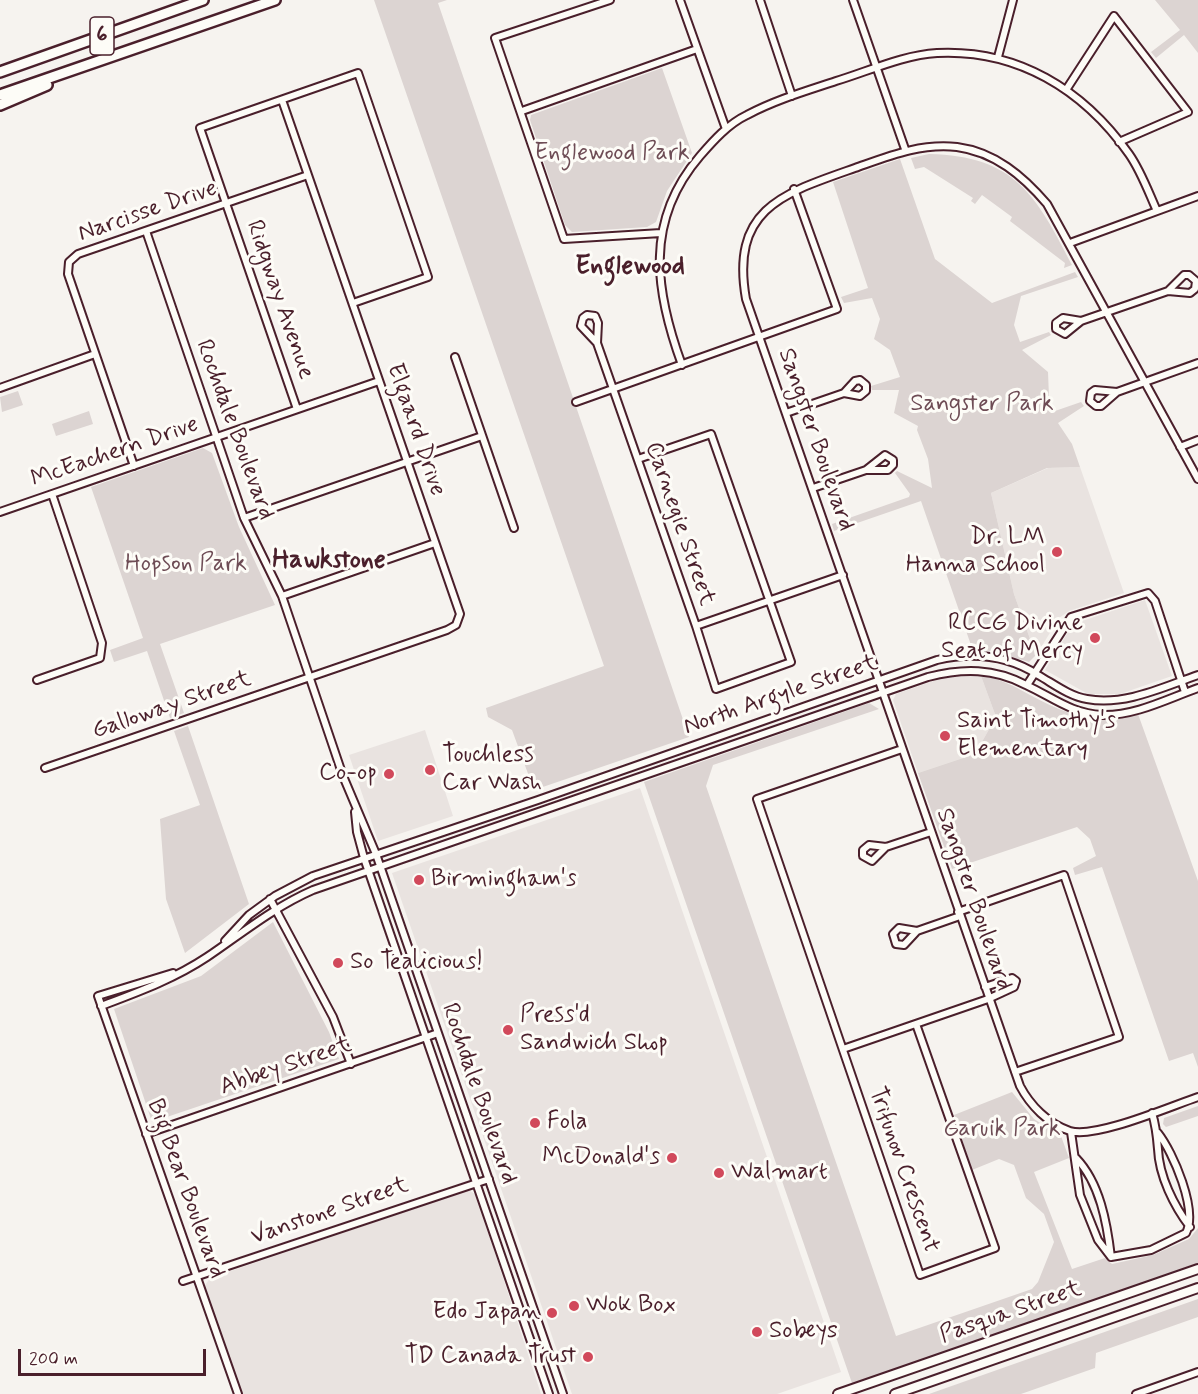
<!DOCTYPE html>
<html>
<head>
<meta charset="utf-8">
<style>
  body { margin:0 }
  #map { position:relative; width:1198px; height:1394px; overflow:hidden; background:#f6f3ef; font-family:Mynerve,sans-serif }
  canvas { display:block }
  .scale { position:absolute; left:18px; top:1349px; width:188px; height:27px; box-sizing:border-box; border:3px solid #4a1f2b; border-top:0; padding-left:8px; font-size:18px; line-height:21px; white-space:nowrap; color:#4a1f2b; -webkit-text-stroke:4px #fdfcf7; paint-order:stroke }
</style>
</head>
<body>
<div id="map">
<canvas width="1198" height="1394"></canvas>
<div class="scale">200 m</div>
</div>
<script>
const ctx = document.querySelector('canvas').getContext('2d');
ctx.lineJoin = 'round';
function fillPath(path, color) {
  ctx.fillStyle = color;
  ctx.fill(path, 'evenodd');
}
function strokePath(path, color, width, dash) {
  ctx.strokeStyle = color;
  ctx.lineWidth = width;
  ctx.lineCap = dash ? 'butt' : 'round';
  ctx.setLineDash(dash || []);
  ctx.stroke(path);
}
function drawText(font, color, halo, rows, align = 'center') {
  ctx.font = font + ' Mynerve,sans-serif';
  ctx.lineWidth = 6;
  ctx.setLineDash([]);
  ctx.textBaseline = 'middle';
  ctx.strokeStyle = halo;
  ctx.fillStyle = color;
  for (const [text, x, y, turn = 0] of rows) {
    ctx.save();
    ctx.translate(x, y);
    ctx.rotate((+turn || 0) * Math.PI / 180);
    ctx.textAlign = isNaN(turn) ? turn : align;
    if (halo) ctx.strokeText(text, 0, 0);
    ctx.fillText(text, 0, 0);
    ctx.restore();
  }
}
fillPath(new Path2D(`
  M1080,467l44,126 -55,18 -10,7 -22,36 -3,-4 -20,-56 -23,-101 57,-25z
  M1145,600l27,76 -52,18h-32l-43,-24 28,-46z
  M958,676h23l15,41 -21,37 -57,19 -25,-73 3,-6 46,-16z
  M425,730l28,86 -75,25 -29,-86z
  M640,788l201,584 -64,22h-205l-180,-521z
  M469,1190l7,5 65,199h-299l-36,-101 -2,-6 6,-9z`), '#e9e3e0');
fillPath(new Path2D(`
  M374,0h73l-9,3 251,734 -155,53 -22,-60 -24,-13 -2,-9 118,-42z
  M1155,0h43v53l-14,-18 -28,23 -5,-6 29,-22z
  M662,68l30,85 -25,38 -11,31 -9,5 -75,5 -7,-7 -35,-105 1,-5z
  M929,154c86,2 107,41 143,111l-8,3 1,-5 -55,-42 2,-4 -30,-22 -7,9 -4,-3 2,-3 -49,-31 -9,2 -4,-11z
  M900,159l35,100 57,44 83,-31 3,5 -57,19 -7,29 6,17 29,-10 2,3 -29,15 26,22 1,25 6,14 26,-9 3,4 -26,17 14,21 8,23 -33,1 -56,25 23,101 20,56 3,4 -8,8 -33,-10 -24,-4 -51,-147 -87,30 -2,-7 77,-27 1,-3 -15,-21 2,-2 35,17 -4,-29 -11,-29 1,-4 -24,-13 5,-23h-27l-1,-4 29,-9 -10,-27 -16,-11 6,-20 -8,-21 -28,5 -3,-6 27,-9 -35,-106z
  M18,391l5,14 -21,7 -2,-15z
  M89,411l4,13 -37,12 -4,-12z
  M203,448l9,5 27,74 36,78 -115,39 24,69 -14,5 -23,-67 -33,11 -4,-12 33,-12 -52,-151z
  M981,676c18,2 33,10 49,19 39,21 64,29 108,19l60,167v186l-5,-14 -24,8 -67,-194 -27,8 -2,-7 23,-12 -6,-17 -13,-12 -125,42 -34,-96 57,-19 21,-37z
  M869,703l10,6 -166,56 -7,21 190,550 136,-47 6,-7 16,-40 -10,-28 -18,-16 -12,-33 -15,-6 -27,11 -18,-55 58,-23 22,27 27,17 8,22 -35,14 38,97 33,-11 7,6 41,-9 36,-16 9,-11v35l-345,123 -209,-604z
  M188,726l61,178 -64,49 -19,-54 -6,-80 40,-14 -26,-74z
  M273,922l56,110 10,27 -187,63 -38,-113 87,-33z
  M1198,1106v10l-32,11 -3,-3 1,-6z
  M1198,1299v18l-102,36 -1,15 -74,26h-92z`), '#dcd4d2');
const minor = new Path2D(`
  M610,0l-115,38 69,201 97,-6
  M680,0l46,129
  M760,0l32,96
  M853,0l52,149
  M998,57l15,-57
  M1066,90l48,-74 74,96 -69,30
  M522,111l175,-62
  M146,231l98,287 38,78 61,180 33,78 187,540
  M1070,243l128,-47
  M1081,321l-18,-3 -7,5v6l9,5 16,-13 87,-30 22,2 5,-4 1,-8 -7,-6h-5l-16,16
  M597,343l-16,-17 2,-8 4,-3 8,1 3,7 -1,20 99,283 147,-51
  M455,357l59,171
  M682,365c-27,-74 -38,-144 18,-209 13,-15 28,-32 47,-41 28,-15 59,-24 89,-34 33,-10 67,-26 101,-28 80,-4 146,36 192,101 12,17 19,37 28,57
  M0,388l95,-34
  M1117,392l-22,-2 -4,3 -1,8 6,5h5l16,-14 81,-29
  M576,402l261,-93 -43,-120
  M297,409l-97,-281 158,-55 70,204 -75,26
  M786,413l58,-20 11,-12 5,-1 6,5v6l-6,5 -16,-3
  M1180,447l18,-7
  M638,459l73,-25 80,228 -75,27 -20,-63
  M134,466l-66,-192 1,-12 9,-8 230,-79
  M1198,479l-151,-275c-24,-28 -52,-52 -90,-57 -37,-4 -68,9 -102,21 -71,25 -125,40 -109,131l274,787c10,19 28,38 50,45 25,8 101,-25 128,-34
  M813,488l53,-18 19,-15 8,5v5l-5,5h-22
  M0,512l379,-131
  M244,518l238,-82
  M282,596l153,-53
  M37,680l63,-22 2,-15 -50,-149
  M1027,685l44,-68 77,-24 7,8 30,91
  M902,749l-145,50 163,476 75,-27 -79,-224
  M45,768l402,-138 9,-5 4,-11 -178,-514
  M355,812l2,20 7,26 185,536
  M886,847l-14,14 -9,-5v-6l6,-5 17,2 45,-15
  M270,899l63,118 18,47
  M958,912l106,-37 55,162 -104,35
  M917,931l-18,-3 -6,6 3,10 8,1 13,-14 43,-15
  M225,941l24,-26 26,-19 38,-20 225,-76 399,-140c35,-8 70,-5 101,15 16,9 31,21 49,24 38,7 76,-12 111,-24
  M173,973l-75,23 140,398
  M101,1006c37,-14 73,-27 106,-49 34,-23 67,-50 106,-67l615,-213c35,-9 66,-9 98,8 26,12 46,29 76,30 33,1 65,-16 96,-27
  M843,1049l145,-50 26,-12 2,-6 -4,-3 -27,9
  M1152,1113c4,13 5,23 6,36 1,27 16,57 32,78
  M1071,1132l9,63 18,45 13,17
  M146,1134l292,-101
  M1076,1158c24,25 31,65 35,99
  M1111,1257l40,-7 35,-17c12,-23 -13,-81 -28,-100
  M183,1281l306,-102
  M1136,1394l62,-22`);
const major = new Path2D(`
  M838,1394l360,-125
  M895,1394l303,-106`);
const highway = new Path2D(`
  M0,72l203,-72
  M0,95l275,-95
  M0,105l47,-20`);
strokePath(minor, '#4a1f2b', 10);
strokePath(major, '#4a1f2b', 12);
strokePath(highway, '#4a1f2b', 14);
strokePath(minor, '#fdfcf7', 6);
strokePath(major, '#fdfcf7', 8);
strokePath(highway, '#fdfcf7', 9);
for (const [x, y, r, color] of [
  [1057,552,6,"#d1495b"],
  [1095,638,6,"#d1495b"],
  [945,736,6,"#d1495b"],
  [430,770,6,"#d1495b"],
  [389,774,6,"#d1495b"],
  [419,880,6,"#d1495b"],
  [338,963,6,"#d1495b"],
  [508,1030,6,"#d1495b"],
  [535,1123,6,"#d1495b"],
  [672,1158,6,"#d1495b"],
  [719,1173,6,"#d1495b"],
  [574,1306,6,"#d1495b"],
  [552,1313,6,"#d1495b"],
  [757,1332,6,"#d1495b"],
  [588,1357,6,"#d1495b"]
]) {
  const dot = new Path2D();
  dot.arc(x, y, r, 0, 2 * Math.PI);
  ctx.fillStyle = color;
  ctx.fill(dot);
  strokePath(dot, '#fdfcf7', 2);
}
for (const [x, y, w] of [
  [102,36,24]
]) {
  const box = new Path2D();
  box.roundRect(x - w / 2, y - 19, w, 38, 4.5);
  ctx.fillStyle = '#fdfcf7';
  ctx.fill(box);
  strokePath(box, '#4a1f2b', 1.5);
}
drawText('bold 22px', '#4a1f2b', null, [
  ["6",102,36]
]);
drawText('24px', '#6e4c55', '#fdfcf7', [
  ["Englewood Park",612,154],
  ["Sangster Park",982,405],
  ["Hopson Park",186,565],
  ["Garuik Park",1002,1130]
]);
drawText('24px', '#4a1f2b', '#fdfcf7', [
  ["Narcisse Drive",148,212,-19],
  ["Ridgway Avenue",279,300,71],
  ["Rochdale Boulevard",234,430,70],
  ["Elgaard Drive",415,430,71],
  ["Sangster Boulevard",815,440,71],
  ["McEachern Drive",115,453,-19],
  ["Carnegie Street",679,524,71],
  ["North Argyle Street",781,696,-19],
  ["Galloway Street",172,706,-19],
  ["Sangster Boulevard",973,900,71],
  ["Abbey Street",286,1067,-19],
  ["Rochdale Boulevard",478,1094,71],
  ["Trifunov Crescent",903,1170,71],
  ["Big Bear Boulevard",185,1189,70],
  ["Vanstone Street",330,1212,-19],
  ["Pasqua Street",1011,1313,-19]
]);
drawText('24px', '#4a1f2b', '#fdfcf7', [
  ["Dr. LM",1045,538,"right"],
  ["Hanna School",1045,566,"right"],
  ["RCCG Divine",1083,624,"right"],
  ["Seat of Mercy",1083,652,"right"],
  ["Saint Timothy's",957,722],
  ["Elementary",957,750],
  ["Touchless",442,756],
  ["Car Wash",442,784],
  ["Co-op",377,774,"right"],
  ["Birmingham's",431,880],
  ["So Tealicious!",350,963],
  ["Press'd",520,1016],
  ["Sandwich Shop",520,1044],
  ["Fola",547,1123],
  ["McDonald's",660,1158,"right"],
  ["Walmart",731,1173],
  ["Wok Box",586,1306],
  ["Edo Japan",540,1313,"right"],
  ["Sobeys",769,1332],
  ["TD Canada Trust",576,1357,"right"]
], 'left');
drawText('bold 26px', '#4a1f2b', '#fdfcf7', [
  ["Englewood",630,268],
  ["Hawkstone",329,562]
]);
</script>
</body>
</html>
